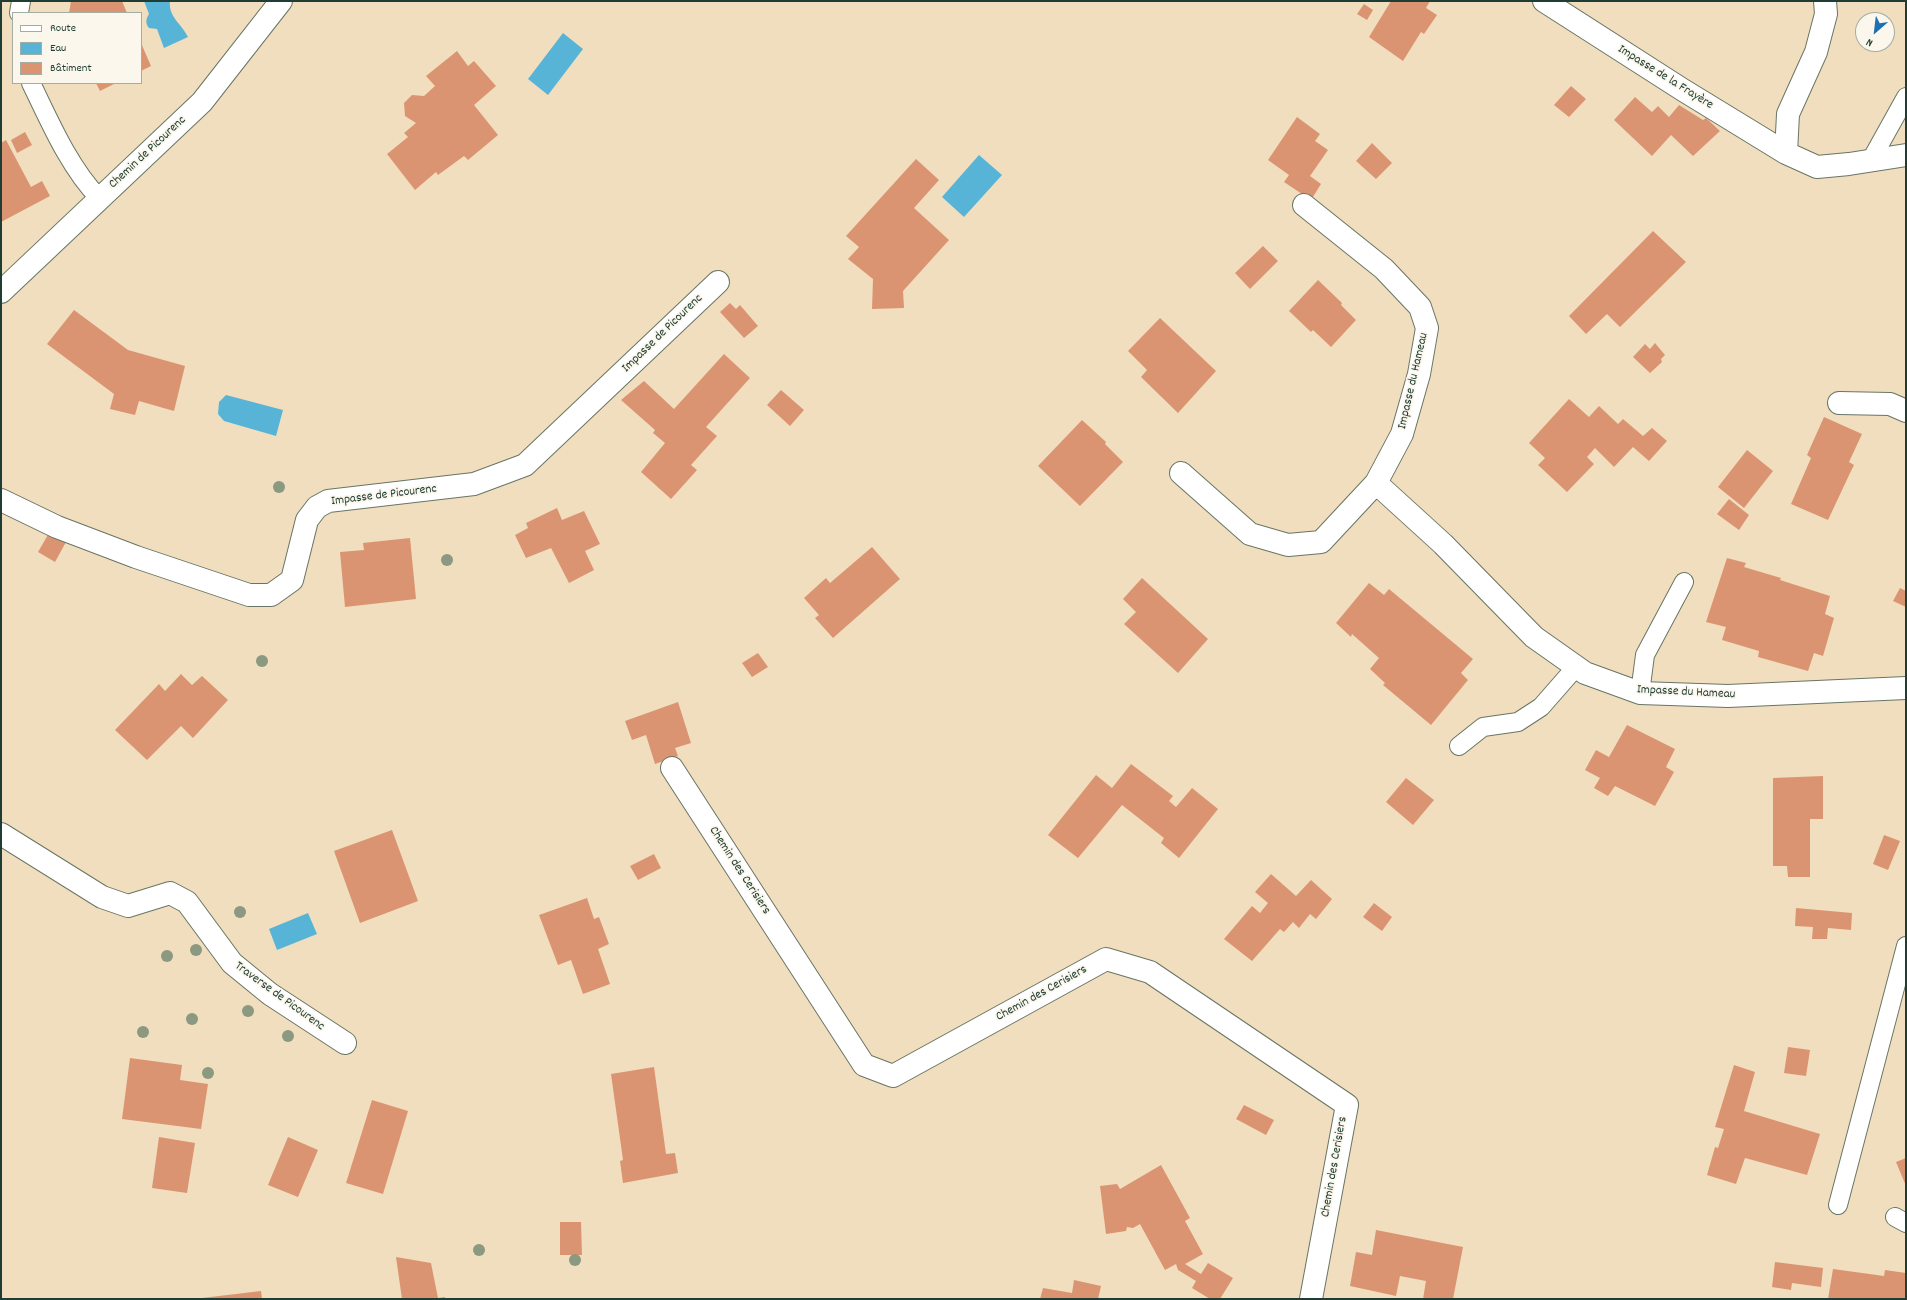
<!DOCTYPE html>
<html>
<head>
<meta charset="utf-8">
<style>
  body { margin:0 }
  #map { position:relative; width:1907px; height:1300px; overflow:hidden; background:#f1debe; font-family:Dekko,sans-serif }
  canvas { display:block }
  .frame { position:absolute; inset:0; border:2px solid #1f3d34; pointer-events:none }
  .legend { position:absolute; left:12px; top:12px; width:130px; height:72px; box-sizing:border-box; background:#fbf7ec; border:1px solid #a3ada2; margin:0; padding:5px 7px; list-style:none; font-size:12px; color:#1f3d34 }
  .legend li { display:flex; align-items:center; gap:8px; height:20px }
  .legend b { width:20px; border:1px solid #a3ada2 }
  .north { position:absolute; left:1855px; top:12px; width:40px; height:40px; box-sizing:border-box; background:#fbf7ec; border:1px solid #a3ada2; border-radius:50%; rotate:208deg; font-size:11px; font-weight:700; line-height:16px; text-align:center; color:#1f3d34 }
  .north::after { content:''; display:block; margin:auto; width:14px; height:18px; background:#1f6fb2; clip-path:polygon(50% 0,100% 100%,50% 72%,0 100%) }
</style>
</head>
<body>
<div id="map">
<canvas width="1907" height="1300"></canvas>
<div class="frame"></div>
<ul class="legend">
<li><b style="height:5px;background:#fff"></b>Route</li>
<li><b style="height:11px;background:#58b4d6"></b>Eau</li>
<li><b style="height:11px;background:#db9471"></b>Bâtiment</li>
</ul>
<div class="north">N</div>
</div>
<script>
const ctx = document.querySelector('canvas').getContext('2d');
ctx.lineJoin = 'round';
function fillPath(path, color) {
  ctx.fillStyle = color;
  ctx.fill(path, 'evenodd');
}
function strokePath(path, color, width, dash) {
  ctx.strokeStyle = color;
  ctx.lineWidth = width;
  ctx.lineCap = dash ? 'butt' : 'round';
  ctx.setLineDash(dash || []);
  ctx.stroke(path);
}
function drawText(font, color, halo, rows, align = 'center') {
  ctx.font = font + ' Dekko,sans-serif';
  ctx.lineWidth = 3.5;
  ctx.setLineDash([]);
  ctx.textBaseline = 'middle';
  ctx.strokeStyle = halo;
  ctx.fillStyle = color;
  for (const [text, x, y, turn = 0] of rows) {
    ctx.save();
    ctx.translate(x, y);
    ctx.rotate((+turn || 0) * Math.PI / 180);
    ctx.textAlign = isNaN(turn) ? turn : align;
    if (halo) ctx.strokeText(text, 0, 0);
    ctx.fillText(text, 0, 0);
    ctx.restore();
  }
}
fillPath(new Path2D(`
  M144,1h26c-2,16 12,23 18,36l-24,11 -7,-19 -8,-1c-4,-5 -3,-9 0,-14z
  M563,33l20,16 -35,46 -20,-16z
  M979,155l23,20 -38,42 -22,-20z
  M226,395l57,15 -7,26 -52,-15 -6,-7 1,-12z
  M308,913l9,21 -40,16 -8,-21z`), '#58b4d6');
fillPath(new Path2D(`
  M71,1h51l5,12h-58z
  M1391,1h39l-4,7 11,7 -13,19 -3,-2 -18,29 -34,-24z
  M1364,4l9,6 -6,10 -10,-6z
  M141,43l10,23 -10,5z
  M457,51l11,15 6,-5 22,25 -22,19 24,30 -30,25 -4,-4 -26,19 -2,-3 -21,18 -28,-36 21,-17 -4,-4 12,-10 -11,-7 -1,-13 8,-8 12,1 11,-10 -9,-10z
  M96,83h20l-16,8z
  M1571,86l15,13 -17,18 -15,-12z
  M1635,97l17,15 6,-6 11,11 10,-12 24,15 3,-2 14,13 -27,25 -22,-21 -19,21 -38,-36z
  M1297,117l23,17 -5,7 13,9 -18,26 11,8 -10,16 -27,-18 5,-7 -21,-15z
  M25,132l7,13 -15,8 -6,-13z
  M6,140l25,47 11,-6 8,15 -49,26v-79z
  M1372,143l20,20 -16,16 -20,-18z
  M916,159l23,21 -25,28 35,32 -46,51 1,17 -32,1 1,-30 -25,-20 11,-12 -13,-11z
  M1653,231l33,31 -66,65 -13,-13 -21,20 -17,-18z
  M1263,246l15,15 -28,28 -15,-16z
  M1318,280l24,23 -1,2 15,15 -25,27 -18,-17 -2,2 -22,-21z
  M730,303l6,6 4,-4 18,21 -14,12 -24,-26z
  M74,310l54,40 57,16 -11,45 -35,-10 -4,14 -25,-6 4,-15 -67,-50z
  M1160,318l56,53 -38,42 -37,-36 6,-7 -19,-19z
  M1655,343l10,12 -4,4 1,3 -12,11 -17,-16 12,-13 5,5z
  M724,354l26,24 -44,49 11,9 -26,29 6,5 -26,29 -30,-27 24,-29 -12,-10 2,-3 -34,-30 23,-19 30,28z
  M781,390l23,20 -14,16 -23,-21z
  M1569,399l20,18 10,-11 19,18 5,-5 20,17 9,-8 15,13 -18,20 -16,-14 -19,20 -19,-19 -8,9 7,7 -27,28 -29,-27 7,-7 -16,-15z
  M1824,417l38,17 -13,28 5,3 -3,6 -23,49 -37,-16 20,-46 -4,-3z
  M1082,420l24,22 -1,2 18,18 -43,44 -42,-40z
  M1747,450l26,21 -29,37 -26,-21z
  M1729,499l20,16 -10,15 -22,-16z
  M557,508l5,12 22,-9 16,33 -15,7 9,19 -25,13 -18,-35 -25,10 -11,-23 13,-7 -2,-5z
  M49,533l17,9 -11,20 -17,-10z
  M410,538l6,61 -71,8 -5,-55 24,-2 -1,-7z
  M872,547l28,32 -67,59 -18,-20 4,-3 -15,-17 22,-20 4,5z
  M1727,558l19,5 -2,4 37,11 -1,2 50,16 -5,18 9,4 -11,38 -9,-3 -6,18 -50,-14 1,-6 -37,-11 4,-13 -20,-5z
  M1142,578l66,61 -30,34 -54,-49 12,-12 -13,-13z
  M1369,583l15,12 5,-6 84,70 -12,14 7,7 -37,45 -48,-40 2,-2 -15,-14 9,-11 -27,-24 -1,3 -15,-14z
  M1900,588l6,3v16l-13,-6z
  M758,653l10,14 -16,10 -10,-14z
  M181,674l11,11 10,-9 26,24 -35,38 -12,-12 -34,34 -32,-30 44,-46 6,7z
  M678,702l13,41 -16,5 3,8 -23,8 -9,-29 -14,5 -7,-19z
  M1627,725l48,24 -9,18 8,5 -19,34 -40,-20 -7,10 -14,-8 6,-10 -15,-8 11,-20 13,7z
  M1131,764l42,32 -4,5 7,6 16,-19 26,21 -39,49 -18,-15 3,-5 -42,-33 -44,53 -30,-23 48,-60 16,13z
  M1823,776v43h-13v58h-22l-1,-11h-14v-88z
  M1406,778l28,22 -21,25 -27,-23z
  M392,830l26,71 -58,22 -26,-72z
  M1884,835l16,6 -12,29 -15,-6z
  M654,854l7,14 -23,12 -8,-14z
  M1271,874l25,22 15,-16 21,19 -16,20 -6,-5 -11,14 -6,-6 -9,10 -4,-3 -28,32 -28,-22 28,-33 8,7 8,-10 -13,-11z
  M587,898l7,21 5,-2 10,27 -11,5 12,35 -27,10 -12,-34 -13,5 -19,-50z
  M1374,903l18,14 -10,14 -19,-14z
  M1796,908l56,5 -1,17 -23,-2 -1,11h-15l1,-12 -18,-1z
  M1788,1047l22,3 -4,26 -22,-3z
  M130,1058l52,7 -2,15 28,4 -7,45 -79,-10z
  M1734,1065l21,7 -11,39 76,23 -13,41 -62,-17 -9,26 -29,-9 8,-28 3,1 6,-19 -9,-2z
  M654,1067l12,87 9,-1 3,20 -55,10 -3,-22 3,-1 -12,-86z
  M372,1100l36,11 -25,83 -37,-11z
  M1244,1105l30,15 -8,15 -30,-16z
  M159,1137l36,6 -8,50 -35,-5z
  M288,1137l30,13 -20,47 -30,-12z
  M1906,1158v28l-10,-24z
  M1161,1165l29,53 -5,3 18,33 -18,10 16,10 7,-11 25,15 -13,21h-10l-18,-11 4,-7 -18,-11 -2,-6 -11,6 -25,-46 -7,4 -6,-1 -1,4 -20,3 -6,-48 17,-2 3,5z
  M560,1222h21l1,33h-22z
  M1376,1230l87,17 -10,52h-30l3,-18 -26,-5 -4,20 -46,-10 6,-34 16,3z
  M396,1257l35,6 7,35 7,-1v2h-43z
  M1775,1262l48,6 -2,19 -29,-4 -1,7 -19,-3z
  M1833,1269l51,7 1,-6 21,3v26h-78z
  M1074,1280l27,6 -3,13h-58l3,-11 29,5z
  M261,1291l1,8h-59l-1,-1z`), '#db9471');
const lane = new Path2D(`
  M19,13l2,-12
  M31,83c19,39 38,84 68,115
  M1871,160l35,-63
  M1640,693l5,-38 39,-73
  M1459,746l24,-19 35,-5 23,-15 35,-40
  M1838,1205l68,-259
  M1895,1217l11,6`);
const street = new Path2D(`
  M1544,1l139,89 103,63 31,14 32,-3 57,-9
  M1786,153l2,-39 28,-62 10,-38 -1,-13
  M1,292l201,-190 79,-101
  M1839,403l51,1 16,7
  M1181,473l69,61 38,11 33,-3 55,-59 26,-49 17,-60 8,-46 -7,-21 -36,-38 -80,-64
  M1376,483l67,61 91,93 51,36 55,20 88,3 178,-8
  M1,500l56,27 79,30 113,38h22l21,-15 15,-60 10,-13 11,-6 146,-17 51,-19 193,-183
  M672,768l192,297 29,11 213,-117 44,13 197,133 -36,194
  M1,834l101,63 26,9 42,-13 17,9 45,61 38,31 75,49`);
strokePath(lane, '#687564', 20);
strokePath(street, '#687564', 24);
strokePath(lane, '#fff', 18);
strokePath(street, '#fff', 22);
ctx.fillStyle = '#8a997f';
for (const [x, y] of [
  [279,487],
  [447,560],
  [262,661],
  [240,912],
  [196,950],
  [167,956],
  [248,1011],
  [192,1019],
  [143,1032],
  [288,1036],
  [208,1073],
  [479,1250],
  [575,1260]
]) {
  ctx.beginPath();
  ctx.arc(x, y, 6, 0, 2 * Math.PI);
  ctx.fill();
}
drawText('13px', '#1f3d34', '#fbf7ec', [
  ["Impasse de la Frayère",1665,78,32],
  ["Chemin de Picourenc",148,153,-43],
  ["Impasse de Picourenc",663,334,-44],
  ["Impasse du Hameau",1414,381,-77],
  ["Impasse de Picourenc",384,496,-7],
  ["Impasse du Hameau",1686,693,3],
  ["Chemin des Cerisiers",739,871,57],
  ["Chemin des Cerisiers",1042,994,-29],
  ["Traverse de Picourenc",279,997,36],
  ["Chemin des Cerisiers",1335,1167,-80]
]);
</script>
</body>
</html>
